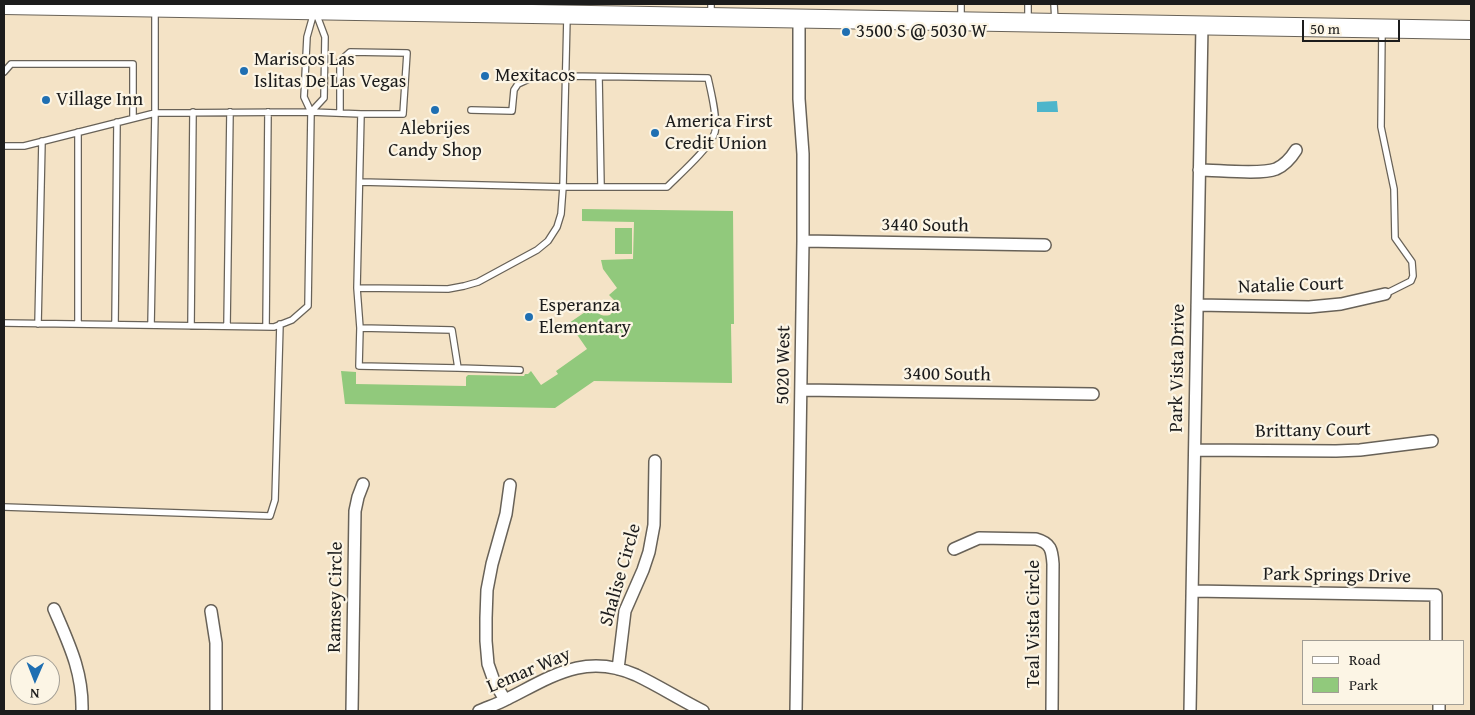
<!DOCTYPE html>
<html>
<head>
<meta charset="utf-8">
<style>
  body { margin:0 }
  #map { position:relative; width:1475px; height:715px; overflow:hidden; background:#f4e3c6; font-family:"Gentium Book Plus",serif }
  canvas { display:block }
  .frame { position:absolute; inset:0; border:5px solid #1c1c1c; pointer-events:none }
  .legend { position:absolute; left:1302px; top:640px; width:162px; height:65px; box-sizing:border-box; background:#fcf5e5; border:1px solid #a29e95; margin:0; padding:6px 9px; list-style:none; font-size:15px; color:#1c1c1c }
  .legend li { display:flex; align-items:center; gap:10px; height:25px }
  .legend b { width:25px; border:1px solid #a29e95 }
  .north { position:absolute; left:10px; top:655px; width:50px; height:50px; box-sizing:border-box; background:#fcf5e5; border:1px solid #a29e95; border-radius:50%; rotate:181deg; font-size:14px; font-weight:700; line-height:20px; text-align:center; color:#1c1c1c }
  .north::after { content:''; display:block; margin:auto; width:18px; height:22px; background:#1f6fb2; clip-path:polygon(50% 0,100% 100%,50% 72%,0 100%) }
  .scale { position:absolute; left:1302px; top:20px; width:98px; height:22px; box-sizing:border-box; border:2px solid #1c1c1c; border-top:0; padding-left:6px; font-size:15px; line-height:18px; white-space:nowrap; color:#1c1c1c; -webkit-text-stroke:4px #fcf5e5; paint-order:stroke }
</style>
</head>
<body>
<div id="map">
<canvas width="1475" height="715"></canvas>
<div class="frame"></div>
<ul class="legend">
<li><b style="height:6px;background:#fff"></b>Road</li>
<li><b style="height:14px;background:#91c97c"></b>Park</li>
</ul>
<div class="north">N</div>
<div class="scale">50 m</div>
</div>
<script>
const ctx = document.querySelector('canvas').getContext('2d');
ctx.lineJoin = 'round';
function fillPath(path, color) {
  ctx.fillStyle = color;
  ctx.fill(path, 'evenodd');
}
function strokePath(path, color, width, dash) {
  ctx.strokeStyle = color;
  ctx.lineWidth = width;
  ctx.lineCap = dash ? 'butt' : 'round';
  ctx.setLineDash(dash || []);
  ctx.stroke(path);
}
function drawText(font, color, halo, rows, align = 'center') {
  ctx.font = font + ' "Gentium Book Plus",serif';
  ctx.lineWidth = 4.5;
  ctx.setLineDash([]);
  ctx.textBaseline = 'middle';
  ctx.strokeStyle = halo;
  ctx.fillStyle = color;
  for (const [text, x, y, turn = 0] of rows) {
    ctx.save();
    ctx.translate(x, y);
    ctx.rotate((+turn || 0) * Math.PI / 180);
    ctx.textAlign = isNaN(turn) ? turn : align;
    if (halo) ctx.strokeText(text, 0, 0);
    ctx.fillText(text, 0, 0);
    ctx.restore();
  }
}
fillPath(new Path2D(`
  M582,209l151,2 1,113h-3l1,59 -138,-2 -39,27 -210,-4 -4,-33 15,1v12l110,2v-9l2,-2 56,1 1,-2h3l3,-3 10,14 17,-11 -2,-3 31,-22 -18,-26 25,-17c2,8 8,11 16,9l5,-6v-8l-6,-6 8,-7 -14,-19 -2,-9 32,-1 1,-37 -52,-1z
  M615,228h17v26h-17z`), '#91c97c');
fillPath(new Path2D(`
  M1057,101l1,11h-21v-10z`), '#4db5cb');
const service = new Path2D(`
  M1028,4v15
  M1054,4l1,17
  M711,14v-10
  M961,19v-15
  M1382,30l-1,97 13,62 1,49 17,24 1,14 -2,5 -26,13
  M4,72l7,-8h122v54
  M599,77l2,109
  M311,112l13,-14 1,-61 -9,-24
  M340,113v-52l10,-9 57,1 -4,61h-42
  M4,146h20l131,-33 156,-1 50,2 -4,174 91,1 16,-3 14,-4 59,-32 11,-9 9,-14 4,-13 2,-27 4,-170
  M360,182l203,5h104c12,-12 44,-40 48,-55 3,-13 -4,-40 -7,-54l-143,-2 -34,2 -13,6 -4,6 -2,21 -41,-1
  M357,288l3,40 -1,38 99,2 -6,-38 -92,-2
  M4,323l270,4 18,-7 16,-14 3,-194 -7,-15 3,-60 7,-25
  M38,324l4,-183
  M78,324v-192
  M115,324l2,-202
  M151,325l4,-212v-103
  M191,326l2,-214
  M227,326l3,-214
  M266,327l2,-215
  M458,368l62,2
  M4,507l266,9 5,-16 5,-176`);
const minor = new Path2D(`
  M1199,170c19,0 61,5 77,-1 9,-4 15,-11 20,-19
  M803,241l242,4
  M1197,305l112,2 32,-3 44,-10
  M801,390l292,4
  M1195,450l141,1 24,-1 72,-9
  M954,549l25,-11 57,1c15,4 16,11 17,25l-1,147
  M1192,591l244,4v46
  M54,609c15,35 29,63 28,102
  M211,611l5,32v68
  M618,669l7,-58 18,-41 6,-18 5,-27 1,-64
  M505,700l-11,-19 -6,-17 -2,-23v-23l1,-28 5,-26 14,-50 4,-29
  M1439,704v7
  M352,711l3,-200 3,-14 5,-13
  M479,711c9,-4 19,-7 28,-12 44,-22 78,-47 129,-24 23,11 45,25 67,36
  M796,711l7,-470v-87l-4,-55v-81
  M1190,711l12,-686`);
const primary = new Path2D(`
  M4,5l1467,25`);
strokePath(service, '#686258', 8);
strokePath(minor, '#686258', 14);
strokePath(primary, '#686258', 20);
strokePath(service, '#fff', 5.5);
strokePath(minor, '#fff', 11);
strokePath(primary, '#fff', 18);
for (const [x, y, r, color] of [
  [846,32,5,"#1f6fb2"],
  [244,71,5,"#1f6fb2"],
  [485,76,5,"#1f6fb2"],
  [46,100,5,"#1f6fb2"],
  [435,110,5,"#1f6fb2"],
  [655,133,5,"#1f6fb2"],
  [529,317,5,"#1f6fb2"]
]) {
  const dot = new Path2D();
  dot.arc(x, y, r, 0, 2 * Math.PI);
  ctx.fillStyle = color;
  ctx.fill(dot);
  strokePath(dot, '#fcf5e5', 2);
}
drawText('19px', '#1c1c1c', '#fcf5e5', [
  ["3500 S @ 5030 W",856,32],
  ["Mariscos Las",254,60],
  ["Islitas De Las Vegas",254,82],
  ["Mexitacos",495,76],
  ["Village Inn",56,100],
  ["America First",665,122],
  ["Credit Union",665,144],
  ["Alebrijes",435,129,"center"],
  ["Candy Shop",435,151,"center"],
  ["Esperanza",539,306],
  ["Elementary",539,328]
], 'left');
drawText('19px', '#1c1c1c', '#fcf5e5', [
  ["3440 South",925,226,1],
  ["Natalie Court",1291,286,-2],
  ["5020 West",784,365,-89],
  ["Park Vista Drive",1178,368,-89],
  ["3400 South",947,375,1],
  ["Brittany Court",1313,431,-1],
  ["Shalise Circle",621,575,-74],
  ["Park Springs Drive",1337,576,1],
  ["Ramsey Circle",336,597,-89],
  ["Teal Vista Circle",1034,624,-90],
  ["Lemar Way",529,671,-23]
]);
</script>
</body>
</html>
